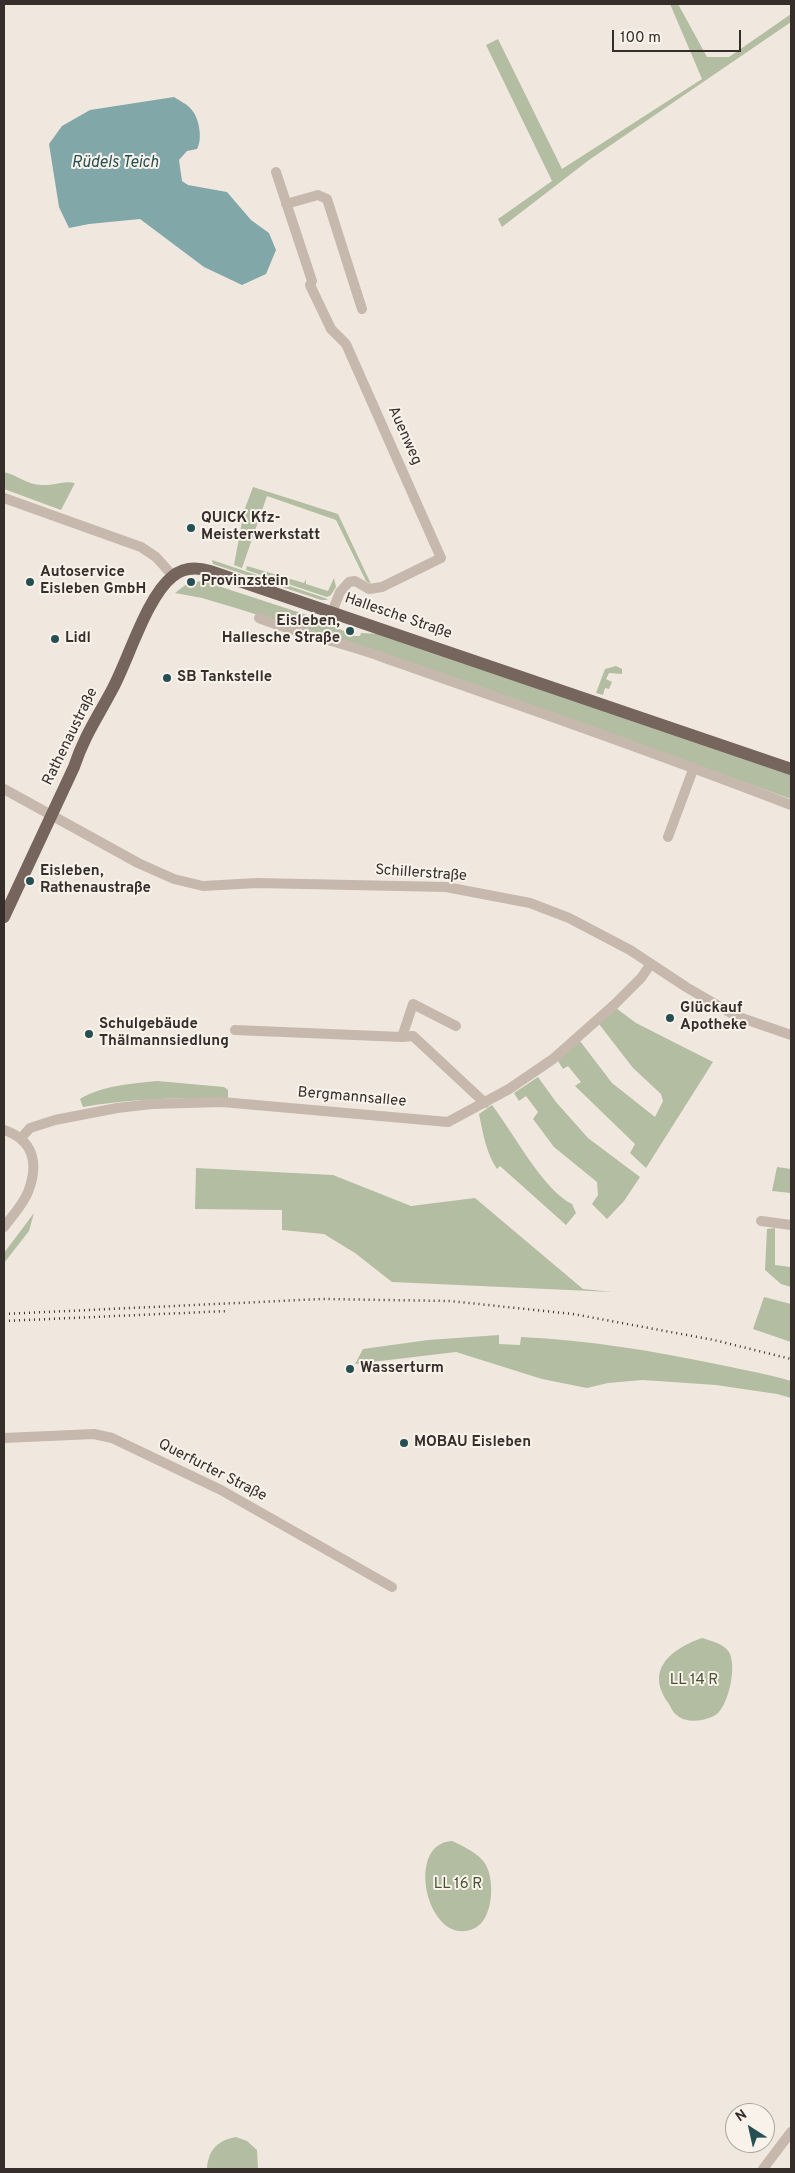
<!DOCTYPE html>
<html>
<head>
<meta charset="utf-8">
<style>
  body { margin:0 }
  #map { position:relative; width:795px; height:2173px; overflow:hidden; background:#f0e8df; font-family:Overpass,sans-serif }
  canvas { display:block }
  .frame { position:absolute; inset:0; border:5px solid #352e2a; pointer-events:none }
  .north { position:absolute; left:725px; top:2103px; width:50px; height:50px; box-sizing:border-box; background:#f8f2eb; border:1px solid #aaa49e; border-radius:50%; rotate:325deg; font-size:14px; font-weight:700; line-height:20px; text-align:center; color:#352e2a }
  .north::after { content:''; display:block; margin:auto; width:18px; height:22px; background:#254f52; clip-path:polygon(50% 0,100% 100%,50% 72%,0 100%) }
  .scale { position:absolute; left:612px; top:30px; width:129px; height:22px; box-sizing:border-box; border:2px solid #352e2a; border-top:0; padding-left:6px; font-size:15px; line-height:18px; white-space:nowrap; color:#352e2a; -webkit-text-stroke:4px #f8f2eb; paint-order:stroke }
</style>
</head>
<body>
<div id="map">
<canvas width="795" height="2173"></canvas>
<div class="frame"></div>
<div class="north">N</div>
<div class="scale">100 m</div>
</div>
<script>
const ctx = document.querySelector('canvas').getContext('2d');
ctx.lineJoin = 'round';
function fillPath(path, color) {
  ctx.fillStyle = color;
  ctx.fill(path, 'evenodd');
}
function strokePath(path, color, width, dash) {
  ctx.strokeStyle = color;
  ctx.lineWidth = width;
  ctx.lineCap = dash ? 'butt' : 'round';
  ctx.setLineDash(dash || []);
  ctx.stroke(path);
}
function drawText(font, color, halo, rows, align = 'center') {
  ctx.font = font + ' Overpass,sans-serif';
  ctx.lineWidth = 4;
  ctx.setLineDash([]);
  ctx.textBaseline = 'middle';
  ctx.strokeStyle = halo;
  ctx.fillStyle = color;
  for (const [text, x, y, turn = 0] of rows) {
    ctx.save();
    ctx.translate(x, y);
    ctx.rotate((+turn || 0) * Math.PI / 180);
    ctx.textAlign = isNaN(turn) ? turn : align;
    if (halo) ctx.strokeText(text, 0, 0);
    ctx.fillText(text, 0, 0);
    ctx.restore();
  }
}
fillPath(new Path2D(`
  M670,4h8l29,53h22l62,-43v8l-202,138 -87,67 -4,-8 54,-38 -66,-136 12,-6 64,130 140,-90z
  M4,472c13,3 24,13 38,13 12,1 21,-5 33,-2l-14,27 -57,-21z
  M253,487l85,27 33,70 -5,-3 -30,-61 -69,-24 -25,72 -8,-3 10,-54z
  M212,560l113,38 3,2h-7l-108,-36z
  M247,566l57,17 2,-4v5l22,7 6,-13 2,9 -5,8 -4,2 -81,-27z
  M203,581l110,36 42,19h5l1,-3 20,1 410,140v25l-332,-120 -220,-70 -37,-11 -27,-5 13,-10z
  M616,666l6,3v5l-13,-1 -3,6 6,3 -3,7 -4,-1 -2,7 -7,-2 9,-24z
  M616,1008l20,15 77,39 -67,106 -16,-15 5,-9 -60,-58 6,-4 -13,-16 -5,3 -5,-8 22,-20 32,42 43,34 8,-16 -2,-7 -28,-26 -34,-44z
  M538,1077l18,25 32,36 52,39 -16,24 -17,18 -15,-15 6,-9 -1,-13 -43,-35 -21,-28 5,-7 -12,-16 -7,5 -5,-8z
  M157,1081l67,6 4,3v9c-49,-2 -97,0 -145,8l-3,-8c23,-14 51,-15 77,-18z
  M492,1105c21,27 51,85 80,99l4,9 -10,12 -66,-59 -3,3c-11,-16 -14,-36 -18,-55z
  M777,1167l14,2v24l-19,-2z
  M196,1168l137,7 78,31 64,-8 108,91 30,3 -221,-10 -37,-29 -31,-19 -42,-4v-20l-87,-1z
  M34,1213l-5,18 -25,32v-10z
  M775,1228v37l16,2v20l-10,-3 -16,-14 2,-41z
  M764,1297l27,7v38l-38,-13z
  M499,1335v9l21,1 1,-8c68,3 133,14 200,28 23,5 47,9 70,16v17l-14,-4 -61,-9 -74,-5 -34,3 -21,5 -45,-9 -86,-27 -101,12 8,-15 65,-9z
  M702,1638c9,3 21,5 27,14 8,14 0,50 -11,61 -9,8 -31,11 -40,3 -4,-2 -7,-8 -9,-12 -25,-34 2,-55 33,-66z
  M452,1841c11,5 28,13 34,24 9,17 7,54 -11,63 -47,23 -72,-85 -23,-87z
  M236,2137l11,4 10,9 1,19h-51c1,-19 11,-29 29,-32z`), '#b3bda1');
fillPath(new Path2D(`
  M174,97c6,4 13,7 17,12 8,8 12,30 6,40l-10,2 -8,9 3,21 6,4 39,7 24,28 18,13 7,17 -10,24 -24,11 -38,-18 -64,-48 -51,5 -20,4 -10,-21 -10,-63 13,-18 28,-16z`), '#81a7a9');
strokePath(new Path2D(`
  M276,172l36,109 -2,4 21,44 15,15 95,214 -59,29 -13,2 -14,-8 -6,1 -9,10 -8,20
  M286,204l32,-9 9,4 35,110
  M4,498l137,49 15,10 17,19
  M259,618c40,16 82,24 123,39 137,48 274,96 409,148
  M4,789l134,74 36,16 29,7 54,-3 189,4 84,16 39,15 61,32 56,37 50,29 55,19
  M668,837l26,-70
  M235,1030l167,7 11,-1 72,67
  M402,1037l11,-33 43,22
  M4,1130c30,10 35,34 24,62 -5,13 -16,24 -24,35
  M21,1138l9,-10 25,-8 62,-12 35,-4 70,-2 226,20 61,-33 44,-30 62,-55 26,-26 9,-13
  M761,1221l30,4
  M4,1438l90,-4 18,4 109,52 171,97
  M763,2169l28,-37`), '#c6b8ac', 10);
strokePath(new Path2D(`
  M4,917l70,-150c10,-31 25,-52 39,-79 16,-30 34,-92 60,-112 11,-9 24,-9 37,-5l581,198`), '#75655d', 12);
strokePath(new Path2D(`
  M4,1314l318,-15 128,2 123,13 141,26 77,19
  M4,1321l224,-10`), '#352e2a', 2.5, [1, 4]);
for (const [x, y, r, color] of [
  [191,528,5,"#254f52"],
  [30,582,5,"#254f52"],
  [191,582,5,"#254f52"],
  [350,631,5,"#254f52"],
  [55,639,5,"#254f52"],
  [167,678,5,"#254f52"],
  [30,881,5,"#254f52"],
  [670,1018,5,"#254f52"],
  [89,1034,5,"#254f52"],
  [350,1369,5,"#254f52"],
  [404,1443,5,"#254f52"]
]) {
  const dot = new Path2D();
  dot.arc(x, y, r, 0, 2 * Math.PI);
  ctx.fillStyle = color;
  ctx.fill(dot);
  strokePath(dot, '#f8f2eb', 2);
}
drawText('15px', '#352e2a', '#f8f2eb', [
  ["Auenweg",404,436,66],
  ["Hallesche Straße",398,617,19],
  ["Rathenaustraße",71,737,-64],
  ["Schillerstraße",421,874,4],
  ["Bergmannsallee",352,1098,5],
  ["Querfurter Straße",212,1471,27]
]);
drawText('bold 15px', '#352e2a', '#f8f2eb', [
  ["QUICK Kfz-",201,519],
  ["Meisterwerkstatt",201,536],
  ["Autoservice",40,573],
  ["Eisleben GmbH",40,590],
  ["Provinzstein",201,582],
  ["Eisleben,",340,622,"right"],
  ["Hallesche Straße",340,639,"right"],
  ["Lidl",65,639],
  ["SB Tankstelle",177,678],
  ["Eisleben,",40,872],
  ["Rathenaustraße",40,889],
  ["Glückauf",680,1009],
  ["Apotheke",680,1026],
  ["Schulgebäude",99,1025],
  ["Thälmannsiedlung",99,1042],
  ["Wasserturm",360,1369],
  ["MOBAU Eisleben",414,1443]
], 'left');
drawText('15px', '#455131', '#f8f2eb', [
  ["LL 14 R",694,1681],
  ["LL 16 R",458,1885]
]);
drawText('italic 16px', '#254f52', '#f8f2eb', [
  ["Rüdels Teich",115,164]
]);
</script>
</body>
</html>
